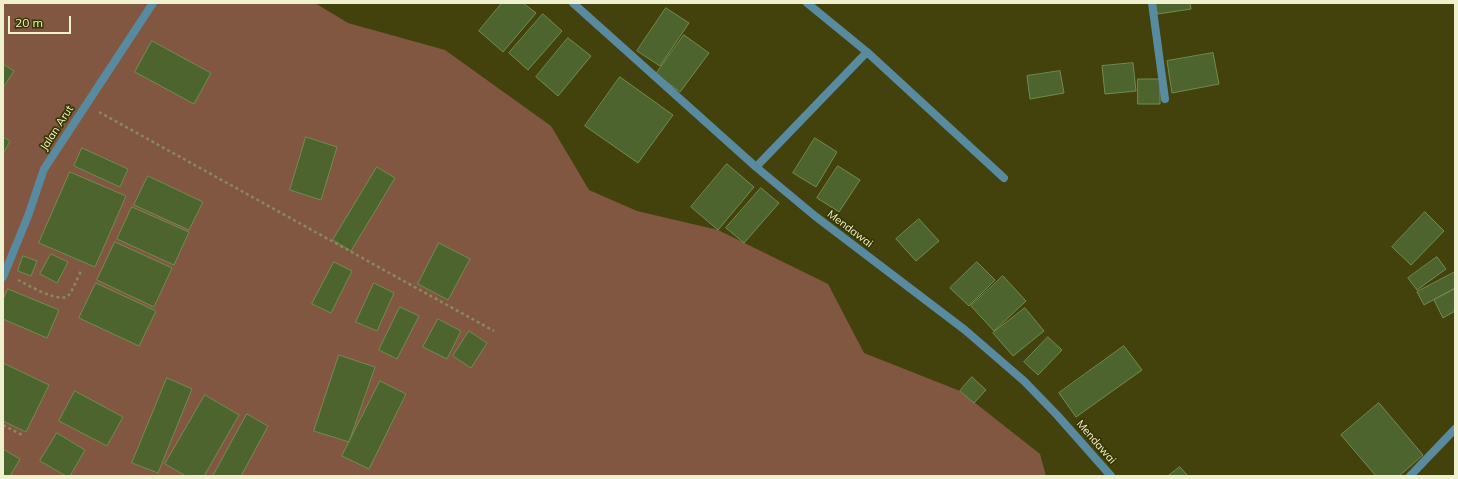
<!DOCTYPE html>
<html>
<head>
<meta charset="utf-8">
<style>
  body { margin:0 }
  #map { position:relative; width:1458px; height:479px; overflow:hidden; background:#44420c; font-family:Mulish,sans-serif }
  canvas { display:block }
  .frame { position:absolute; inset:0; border:4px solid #eff0ce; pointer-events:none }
  .scale { position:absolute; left:8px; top:16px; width:63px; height:18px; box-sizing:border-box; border:2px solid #eff0ce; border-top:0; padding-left:5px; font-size:12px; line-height:14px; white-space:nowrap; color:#eff0ce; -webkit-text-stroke:3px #393700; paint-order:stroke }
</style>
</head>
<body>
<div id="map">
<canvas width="1458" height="479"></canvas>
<div class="frame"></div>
<div class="scale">20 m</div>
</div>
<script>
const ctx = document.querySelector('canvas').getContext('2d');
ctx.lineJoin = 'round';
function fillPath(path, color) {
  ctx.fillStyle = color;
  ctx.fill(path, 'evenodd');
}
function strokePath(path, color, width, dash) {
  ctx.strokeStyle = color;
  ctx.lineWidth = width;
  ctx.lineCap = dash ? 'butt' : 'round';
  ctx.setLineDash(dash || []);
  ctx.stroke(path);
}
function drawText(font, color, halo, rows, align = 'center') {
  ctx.font = font + ' Mulish,sans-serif';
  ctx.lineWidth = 3.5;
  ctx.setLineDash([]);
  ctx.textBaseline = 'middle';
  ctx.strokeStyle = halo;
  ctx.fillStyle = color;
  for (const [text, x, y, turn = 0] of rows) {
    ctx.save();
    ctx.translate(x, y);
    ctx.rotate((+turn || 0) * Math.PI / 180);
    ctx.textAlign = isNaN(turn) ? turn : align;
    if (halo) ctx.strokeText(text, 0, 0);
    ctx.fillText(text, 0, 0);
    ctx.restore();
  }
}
fillPath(new Path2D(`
  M3,3h312l33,20 97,27 106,76 38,64 48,21 81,19 110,54 36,69 96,38 80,63 6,22h-1043z`), '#815742');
const building = new Path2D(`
  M502,3h21l13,10 -33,39 -24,-21z
  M1156,3h34l1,6 -33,5z
  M666,8l23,15 -29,43 -23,-15z
  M543,14l19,17 -34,39 -19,-17z
  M684,35l25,18 -29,39 -24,-18z
  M568,38l23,18 -33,40 -22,-19z
  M152,41l59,32 -17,31 -59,-32z
  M1213,53l6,31 -47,9 -5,-32z
  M1133,63l3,28 -31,3 -3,-28z
  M3,64l11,7 -11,17z
  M1060,71l4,22 -34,6 -3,-23z
  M620,77l53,38 -35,48 -53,-37z
  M1138,79h22v25h-22z
  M3,137l7,4 -7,13z
  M306,137l31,10 -16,53 -31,-10z
  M815,138l22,14 -21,35 -23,-14z
  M82,148l46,21 -8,18 -46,-21z
  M727,164l27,23 -36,43 -27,-23z
  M838,166l22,14 -21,32 -22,-14z
  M377,167l18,11 -44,73 -18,-11z
  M70,172l56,24 -31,71 -56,-24z
  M148,176l55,26 -14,28 -55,-25z
  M761,188l18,15 -35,40 -18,-15z
  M132,207l57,25 -15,33 -57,-26z
  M1425,212l19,19 -33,34 -19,-18z
  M919,219l20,22 -23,20 -20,-22z
  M115,242l57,26 -18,39 -57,-27z
  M439,243l31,16 -22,41 -30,-16z
  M51,254l17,8 -11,21 -17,-9z
  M23,256l14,5 -6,15 -13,-5z
  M1437,257l9,12 -29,21 -9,-12z
  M334,262l18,9 -21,42 -19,-9z
  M977,262l18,18 -26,26 -19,-18z
  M1455,272v16l-31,17 -7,-13z
  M1003,276l23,25 -32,30 -23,-25z
  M96,283l60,28 -17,35 -60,-28z
  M374,283l20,10 -17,38 -21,-9z
  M8,289l51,21 -12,28 -44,-19v-19z
  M1455,289v22l-12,7 -9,-18z
  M400,307l19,9 -22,43 -18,-9z
  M1025,308l19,23 -31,25 -20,-23z
  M438,319l23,12 -14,28 -24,-12z
  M469,331l18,12 -16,25 -18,-12z
  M1048,337l14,13 -24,25 -14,-13z
  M1124,346l18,24 -66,47 -17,-24z
  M339,355l36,12 -26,75 -35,-11z
  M3,363l46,22 -23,47 -23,-11z
  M972,377l14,13 -12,13 -14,-12z
  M167,378l25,11 -34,84 -26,-10z
  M380,381l26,13 -37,75 -27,-13z
  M75,391l48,26 -16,29 -48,-25z
  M205,395l34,20 -35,61h-18l-21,-12z
  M1379,403l44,52 -24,21h-23l-35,-41z
  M247,414l21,12 -27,50h-28z
  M57,433l28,17 -15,26h-4l-26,-15z
  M3,449l17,10 -10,17h-7z
  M1180,467l8,9h-20z`);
fillPath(building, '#4e642f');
strokePath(building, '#728b50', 1);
strokePath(new Path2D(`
  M99,112l395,219
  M18,280c10,5 40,23 50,16 4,-4 10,-19 13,-25
  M3,425l21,11`), '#8a895b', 2.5, [3, 3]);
strokePath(new Path2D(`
  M573,3l183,164 59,49 150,114 59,51 33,34 54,61
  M807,3l60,49 137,126
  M1152,3l13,96
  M756,167l111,-115
  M3,277l25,-61 16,-47 109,-166
  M1410,476l45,-47`), '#588aa0', 8);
drawText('11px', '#eff0ce', '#393700', [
  ["Jalan Arut",57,128,-57],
  ["Mendawai",850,229,37],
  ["Mendawai",1096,442,49]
]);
</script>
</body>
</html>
